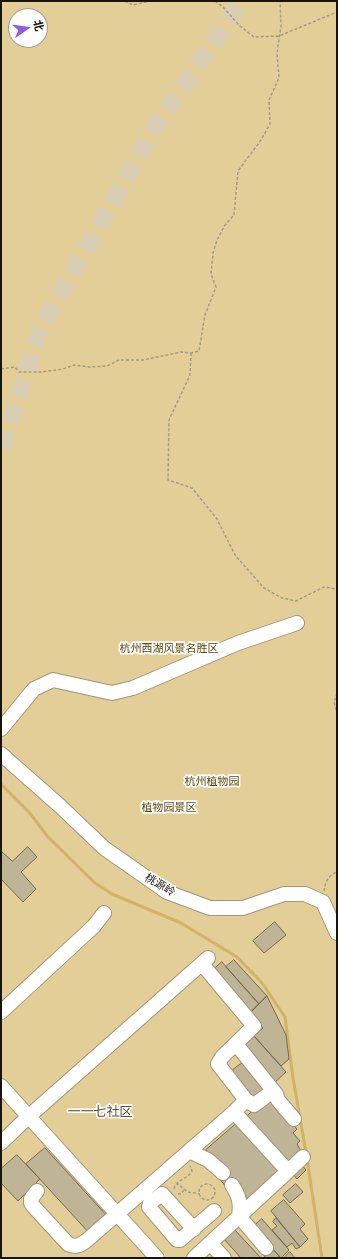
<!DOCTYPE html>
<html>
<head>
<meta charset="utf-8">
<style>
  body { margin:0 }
  #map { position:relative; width:338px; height:1259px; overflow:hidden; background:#fbefd1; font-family:"Public Sans","Noto Sans SC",sans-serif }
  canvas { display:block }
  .frame { position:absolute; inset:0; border:2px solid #19140a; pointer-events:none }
  .north { position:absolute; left:8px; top:8px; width:40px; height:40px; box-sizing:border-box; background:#fdfdfd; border:1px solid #a2a09c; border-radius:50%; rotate:77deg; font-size:11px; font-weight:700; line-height:16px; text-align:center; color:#19140a }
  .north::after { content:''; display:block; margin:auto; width:14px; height:18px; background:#8e5dd7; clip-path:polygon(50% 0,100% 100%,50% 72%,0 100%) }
</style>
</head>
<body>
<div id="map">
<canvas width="338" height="1259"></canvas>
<div class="frame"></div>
<div class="north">北</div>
</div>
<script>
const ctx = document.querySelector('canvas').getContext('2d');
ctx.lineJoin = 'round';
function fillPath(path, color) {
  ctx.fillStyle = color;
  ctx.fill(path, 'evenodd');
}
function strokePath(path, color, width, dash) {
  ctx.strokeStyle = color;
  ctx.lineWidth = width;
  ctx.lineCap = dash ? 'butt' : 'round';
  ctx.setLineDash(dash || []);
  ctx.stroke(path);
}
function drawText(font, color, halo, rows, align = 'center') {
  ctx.font = font + ' "Public Sans","Noto Sans SC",sans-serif';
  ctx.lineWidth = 3.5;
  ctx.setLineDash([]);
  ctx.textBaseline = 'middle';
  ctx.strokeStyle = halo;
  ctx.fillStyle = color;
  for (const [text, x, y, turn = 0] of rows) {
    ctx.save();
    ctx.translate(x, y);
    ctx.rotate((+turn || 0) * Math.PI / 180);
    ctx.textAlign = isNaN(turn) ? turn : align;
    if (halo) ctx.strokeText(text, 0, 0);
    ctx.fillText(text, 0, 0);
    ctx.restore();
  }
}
fillPath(new Path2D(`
  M1,1h336v1257h-336zM16,16h24v24h-24z`), '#e3ce97');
strokePath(new Path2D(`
  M1,784l28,28 19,25 47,46 17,11 69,29 56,34 25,26 23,34 8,61 13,75
  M307,1159l15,99`), '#d0b367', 3);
const building = new Path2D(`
  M28,847l9,10 -16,15 15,17 -13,13 -22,-23v-28l11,10z
  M275,922l11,13 -22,18 -11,-12z
  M234,960l33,36 -8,8 -33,-37z
  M222,962l37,42 -9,9 -38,-42z
  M267,996l19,39 3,24 -8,7 -27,-30 9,-8 -13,-15z
  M254,1036l32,36 -13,12 -32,-37z
  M245,1061l23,30 -13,11 -25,-30z
  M270,1097l27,32 -4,4 7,8 -3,3 4,7 -13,14 -42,-48z
  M236,1124l43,48 -31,27 -14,-16 -7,5 -9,-11 7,-6 -19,-21z
  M45,1148l64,70 -18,17 -65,-71z
  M17,1155l23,24 -22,22 -17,-18v-14z
  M302,1165l4,5 -9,9 -4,-5z
  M296,1184l7,8 -13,11 -7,-8z
  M284,1200l21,24 -5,5 8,10 -8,8 -29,-36z
  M276,1218l24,29 -4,2 -4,-6 -5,4 -15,-17 5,-4 -4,-4z
  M262,1219l27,31 -8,8 -28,-31z
  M234,1229l27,29h-20l-17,-19z
  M272,1248l7,8 -2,2h-11l-2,-2z
  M290,1252l5,6h-11z`);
fillPath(building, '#c0b497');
strokePath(building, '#746a4f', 1);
strokePath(new Path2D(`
  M1,448l40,-120 113,-200 88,-127`), '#d9ceb3', 18, [18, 9]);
const minor = new Path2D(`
  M1,729l33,-40 19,-9 59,13 21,-5 105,-45 59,-20
  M1,754l59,52 44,42 63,44 43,16h33l41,-14h21l18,8 14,31
  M1,1012l93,-86 10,-13
  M236,1044l40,50 2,6 16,19
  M1,1086l156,172
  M246,1100l8,5 19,-14
  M1,1143l27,-26 180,-159
  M189,1151l19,9 15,13
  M285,1174l18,-17
  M232,1185c7,11 9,18 7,31l27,32
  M37,1191l-6,8v4l3,4 34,37c8,4 12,1 18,-3l148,-129
  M194,1229l-32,-35 -12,9 -1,4 28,33h3l34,-29
  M210,1243l14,15
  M194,1258l91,-84 1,-5 -52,-57 12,-12 -28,-36 4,-7 32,-31 -52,-62`);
strokePath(minor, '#a1967a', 16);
strokePath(new Path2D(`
  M125,1l8,4 17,-4
  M215,1l8,6 17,19 14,11 25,-1 58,-24
  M191,353l-1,22 -21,45 -1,60 24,8 25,31 18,36 29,33 18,10 14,3 28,-14 13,2
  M1,369l14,-2 4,5h23l21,-3 11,-4 16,2 17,-1 12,-6h24l38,-8 10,1 8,-2 6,-36 11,-28 -5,-13 2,-21 4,-13 8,-15 9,-10 4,-44 23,-31 9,-16 -1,-24 10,-22 -2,-25 4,-27 -1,-25
  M337,693l-3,9 3,12
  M324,891c1,-8 4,-16 13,-19
  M176,1183l12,9 12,2
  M199 1192a8 8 0 1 1 16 0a8 8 0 1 1-16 0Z
  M174,1189c3,-10 14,-10 18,-18l-2,-5
  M178,1194h3l3,-4`), '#a49b85', 1.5, [3, 2]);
strokePath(minor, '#fff', 14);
drawText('11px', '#5e4a0f', '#fdfdfd', [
  ["杭州西湖风景名胜区",169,649],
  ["杭州植物园",212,782],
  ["植物园景区",169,808]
]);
drawText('11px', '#19140a', '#fdfdfd', [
  ["桃源岭",160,885,31]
]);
drawText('13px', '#5a5036', '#fdfdfd', [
  ["一一七社区",100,1112]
]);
</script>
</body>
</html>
